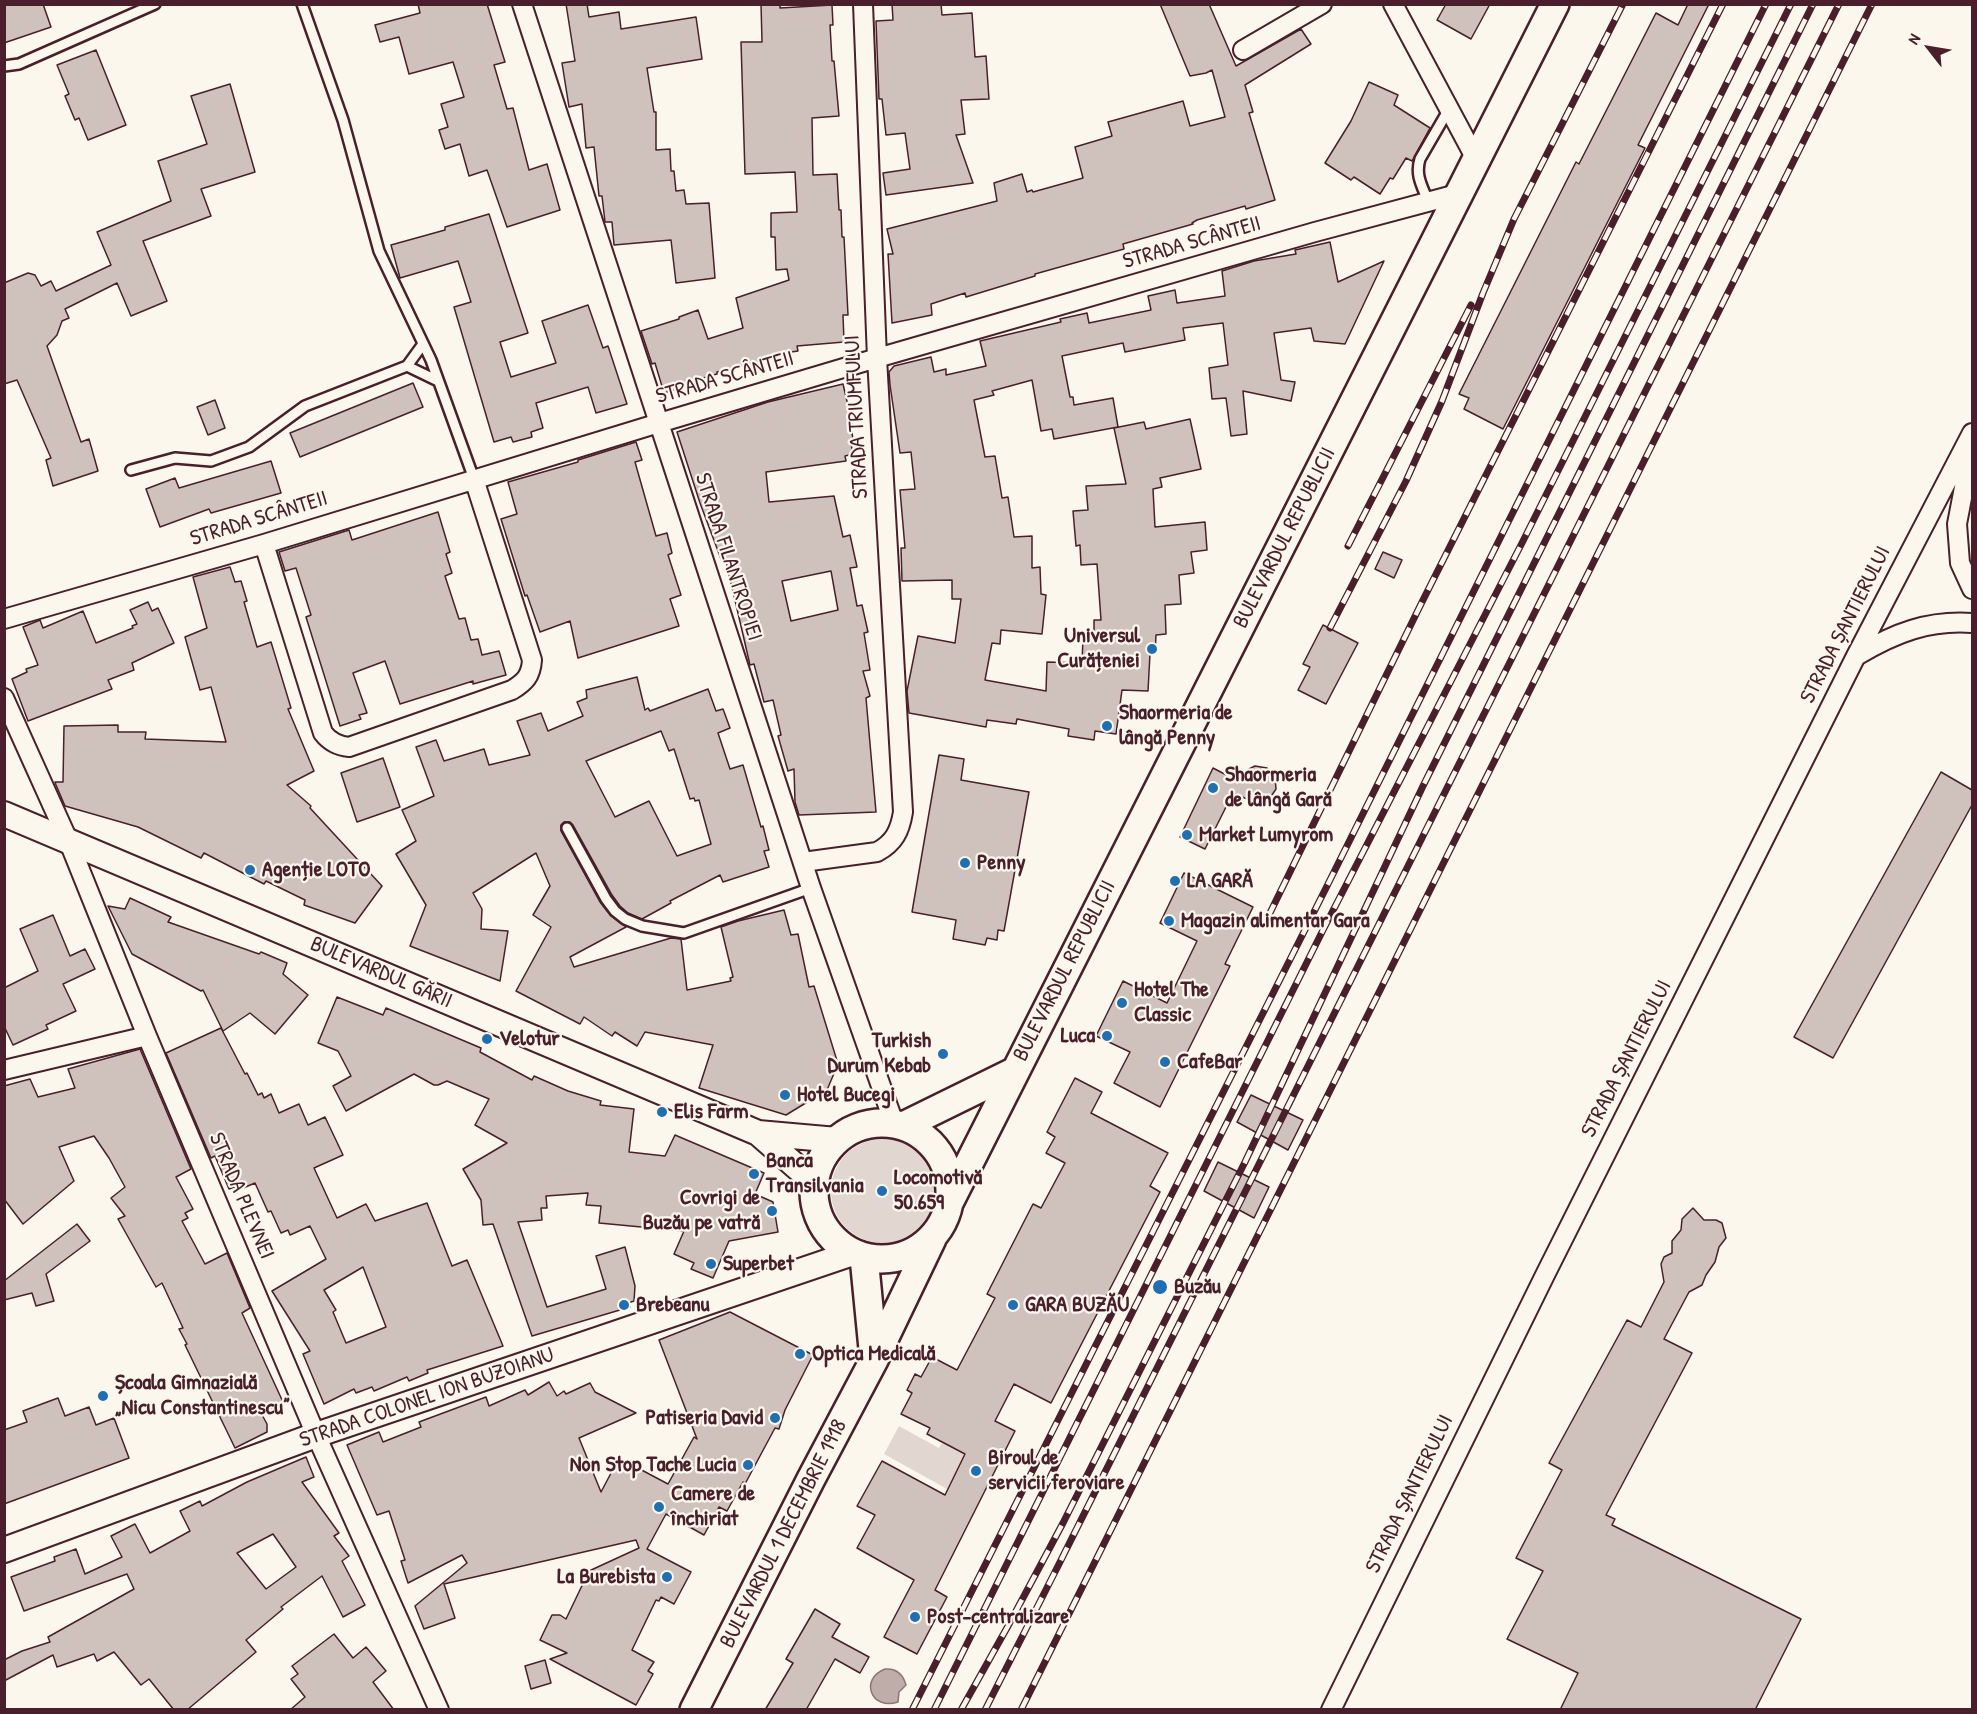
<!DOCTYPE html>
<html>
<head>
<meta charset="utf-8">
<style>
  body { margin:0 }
  #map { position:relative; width:1977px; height:1714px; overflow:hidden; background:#fbf7ec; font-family:"Patrick Hand",sans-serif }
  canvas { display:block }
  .frame { position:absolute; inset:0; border:6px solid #4a1f2b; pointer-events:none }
  .north { position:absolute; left:1899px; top:18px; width:60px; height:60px; -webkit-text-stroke:4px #fbf7ec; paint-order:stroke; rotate:301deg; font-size:16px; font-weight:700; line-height:24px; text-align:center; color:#4a1f2b }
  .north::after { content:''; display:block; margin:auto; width:21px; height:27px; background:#4a1f2b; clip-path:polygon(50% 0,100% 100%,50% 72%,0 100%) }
</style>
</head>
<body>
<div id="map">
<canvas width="1977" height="1714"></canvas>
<div class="frame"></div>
<div class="north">N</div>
</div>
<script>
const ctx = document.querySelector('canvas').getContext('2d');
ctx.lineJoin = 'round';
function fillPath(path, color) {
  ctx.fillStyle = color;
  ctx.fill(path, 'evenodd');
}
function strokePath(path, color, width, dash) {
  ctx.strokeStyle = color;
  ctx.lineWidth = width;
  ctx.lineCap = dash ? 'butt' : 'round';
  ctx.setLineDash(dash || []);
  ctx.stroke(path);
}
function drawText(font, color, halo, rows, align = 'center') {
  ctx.font = font + ' "Patrick Hand",sans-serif';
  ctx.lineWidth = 4.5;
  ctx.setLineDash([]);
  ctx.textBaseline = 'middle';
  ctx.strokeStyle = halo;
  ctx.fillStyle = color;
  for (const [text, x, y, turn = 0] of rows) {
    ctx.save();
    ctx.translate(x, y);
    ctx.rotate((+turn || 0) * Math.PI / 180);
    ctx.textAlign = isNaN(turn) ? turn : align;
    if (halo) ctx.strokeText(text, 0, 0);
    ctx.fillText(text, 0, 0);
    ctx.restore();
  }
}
fillPath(new Path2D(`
  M831 1191a52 52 0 1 1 104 0a52 52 0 1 1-104 0Z
  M899,1426l40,22 4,-7 22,12 -18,36 -63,-35z`), '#e2d7d0');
const water = new Path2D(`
  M885,1669c12,-1 18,5 21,16l-7,7 -1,10c-27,9 -39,-23 -13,-33z`);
fillPath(water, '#bfadaa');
strokePath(water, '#907477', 1.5);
const building = new Path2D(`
  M4,4h39l8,23 -47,16z
  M418,4h69l18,58 -11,3 13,44 6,-1 16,62 18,-6 13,46 -53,17 -20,-57 -18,6 -9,-32 -15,5 -6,-19 9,-3 -7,-23 23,-7 -11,-35 -44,12 -10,-37 -19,5 -5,-17 45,-12z
  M566,4h21l2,13 30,-5 2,17 75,-12 6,42 -55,9 7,44h2v38l14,-1 1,22h3l2,20 8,-1 2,14 23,-1 6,75 -39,5 -5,-43 -57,5 -2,-23h-7l-3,-26h-3l-5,-49 -8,1 -4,-44 -13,3 -7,-44 13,-2z
  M761,4h19v4l52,-3 1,20h-3l2,36h2l5,55 -27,2 1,57 24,-1 2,36h2l1,27h2l4,78h-5l1,27 -47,4 1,5 -27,4 1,4 -55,13v2l-17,5 1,3 -37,11 -9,-30 -3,1 -11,-33 38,-12v-2l19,-7 10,29 35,-11 -7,-30 53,-18 -2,-11 -11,1 -1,-33h-4v-24l26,-1 -2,-40 -50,2 -4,-132h21z
  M892,4h49l1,11 30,-2 3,44 11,-1 3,43 -28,1 4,34 -9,1 17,48 -87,12 -3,-22 27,-4 -5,-36 -19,2 -4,-36h-3l-3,-78 17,-1z
  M1160,4h49l27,62 65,-37 10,15 -66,41 8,27 -4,1 26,87 -29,9 -1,-3 -48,14 -5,3 1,1 -70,20 1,5 -89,25v2l-69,21 -1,-4 -34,11 1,11 -40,8 -4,-69h5l-6,-25 110,-28 -3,-18 28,-9 5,18 5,-2 1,2 50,-14 -8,-31 37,-11 -4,-14 75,-21 7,25 35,-9 -13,-47 -6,3 -16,3z
  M1446,4h44l-19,35 -34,-19z
  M1688,4h21l-71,141 7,3 -142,281 -39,-20 5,-11 -10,-4 117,-232 3,2 77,-151 22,12z
  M96,50l30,75 -38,15 -9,-22 -4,2 -10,-24 4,-2 -12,-29z
  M1369,82l29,13 -4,10 36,23 -18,33 -6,-3 -13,21 -3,-1 -10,16 -26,-17 -3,3 -26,-17 26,-42z
  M230,84l25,88 -54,17 10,27 -68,25 24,60 -36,15 -14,-33 -52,26 4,9 -7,3 -5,14 -10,11 34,96 8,-3 9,32 -45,15 -7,-26 5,-2 -34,-78 -13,4v-101l24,-10 7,2 6,11 10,-5 5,10 55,-26 -14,-33 74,-31 -13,-40 49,-17 -16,-48z
  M489,214l39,119 -28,9 11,35 45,-14 -14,-42 46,-16 15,43 5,-2 19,58 -31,9 -8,-26 -52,16 7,25 -12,4 1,5 -19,5 -2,-5 -17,5 -40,-135 17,-5 -13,-41 -58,17 -9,-33 54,-15v-3z
  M1330,242l8,40 46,-21 -39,83 -31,-3 -3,-13 -37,5 7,47 14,2 -4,19 -48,-10 4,43 -16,2 -5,-38 -14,1 -3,-31 19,-3 -5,-42 -40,5 2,12 -60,12 -2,-9 -61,13 8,41h3l1,8 39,-7 5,29 -64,12 -2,-10 -11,2 -9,-51 -40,11 2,4 -20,5 11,57 10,-1 7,42 6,-1 6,40 18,-1v32l8,-1 1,27 5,1 -4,39 -41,-4 -1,14 -8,-1 -7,37 61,11 1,-29 35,1 1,-25 11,1v-19h7l-4,-56 -16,1 -1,-20 -4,1 -3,-35 15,-1 -2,-24 40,-2 -12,-56 30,-6 2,7 44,-10 11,50 -41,9 2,9 -9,2 2,38 50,-5 2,28 -16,2 3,21 -15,2 2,29 -16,1 1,29 -10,1 -1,19h-5l-2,37 -26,-1 -6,44 -21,-3 -1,9 -26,-4 1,-7 -52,-10 -1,5 -29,-4 -1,7 -77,-14 -2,-22 11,-55 37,7 6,-44h-9v-19l-50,1 -1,-33h4l-5,-58 15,-1 -4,-37 -11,1 -10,-68 -1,-13 5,-6 37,-9 3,15 12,-3v6l40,-9 -6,-25 81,-19 -1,-3 27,-6 2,10 62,-13 -3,-14 27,-6 2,13 48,-7 -3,-25 32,-10 42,-7 -1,-4z
  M413,383l10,24 -123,50 -10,-24z
  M843,384l10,43 -2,1 3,16h-3l2,10 -8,2 1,5 -80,11 3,30 65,-6 9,41 7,-2 7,32 -7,1 7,38 5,-1 6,27 -4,1 6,37 -7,1 7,25 -4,2 10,114 -77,3 -4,-13 -1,-33 -6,2 -10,-35 3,-1 -8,-35 -9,2 -10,-38 -4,1 -25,-108 -4,2 -21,-56 -23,-71 91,-30zM831,571l7,39 -47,11 -9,-40z
  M215,400l10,28 -17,7 -11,-28z
  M636,442l6,18 -7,2 21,74 11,-3 5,20 -4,2 13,40 -11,4 9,27 -101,32 -8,-37 -30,11 -13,-37 -2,1 -24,-77 16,-5 -9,-32 70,-20v-2z
  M271,461l10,32 -70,20 -2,-4 -49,18 -14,-38 29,-11 4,10z
  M438,512l12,40 -4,2 6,19 -7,3 14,43 6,-1 6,22 7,-1 4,16 17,-4 7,24 -33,9v-3l-73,23 -15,-43 -32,12 14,40 -8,2 2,4 -21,7 -34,-109 5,-2 -15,-47 -11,3 -6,-19 70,-22 3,10z
  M1383,552l19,8 -8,18 -19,-9z
  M230,567l5,15 6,-1 6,20 -3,1 13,45 14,-5 20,66 -3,1 26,62 -27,14 24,21 -1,2 72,78 -27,37 -51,-18 1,-5 -39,-19 -2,3 -60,-31 -3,5 -63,-31 -73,-21 -9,-21 -1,-3h8l1,-56 54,-1v7h28l-1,7 81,3 -15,-55 -11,3 -15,-53 22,-9 -14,-51z
  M148,602l4,9 6,-3 16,35 -42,20 2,7 -26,10 4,9 -84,32 -16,-42 15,-7 -1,-3 12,-4 -15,-38 17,-7 3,8 40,-17 13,32 37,-15 -1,-2 5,-2 -7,-14z
  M1323,625l35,18 -32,61 -28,-14 12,-23 -7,-3z
  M637,677l8,33 3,-2 2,3 58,-22 8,22 7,-2 7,19 -12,5 12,36 13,-4 18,62 2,-1 6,24 -5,1 5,16 -46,15 -3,-7 -50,26 1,2 -29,16 -14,-6 -8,-7 -8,-11 -39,-70 -3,-3h-6l-3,3v6l39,71 11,14 15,11 -56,30 4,10 97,-29 10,1 6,51 44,-9 -1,-3 3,-1 -12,-50 17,-6 46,-11 7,25 7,-1 11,53 5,-1 24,78 -11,26 -41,25 -87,-27 14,-43 -68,-13 -8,14 -22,-14 -3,4 -28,-19 -4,7 -64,-33 35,-64 -18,-12 17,-29 -14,-33 -63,40 9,16 -1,20 27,2 -8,50 -90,-35 16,-41 -30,-51 20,-13 -14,-31 32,-14 -18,-49 20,-7 8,21 40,-12 5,16 41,-10 -13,-34 24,-8 7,18 35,-15 -6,-14 10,-4 -1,-8zM661,731l8,20 5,-2 16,50 4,-1 1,3 4,-1 12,44 -34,12 -28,-55 -34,16 -29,-56z
  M939,755l25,4 -3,21 68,12 -25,139 -6,-1 -1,10 -10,-2 -2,7 -32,-6 3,-19 -44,-8z
  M383,758l17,49 -43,15 -16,-49z
  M1255,766l12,2 8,9 1,12 -6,9 -10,5 -6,-1 -21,-9 -28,56 -25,-12 33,-69 23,12 13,-11z
  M1941,772l31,18v15l-139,253 -39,-21z
  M1184,873l69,34 -28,57 5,2 -70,141 -46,-24 16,-31 -34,-16 27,-55 44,22 30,-62 -37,-18z
  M130,898l41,19 -3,5 91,32 2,-2 26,11 -4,11 25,21 -33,39 -25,-21 -27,18 -20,-41 -2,1 -69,-37 -24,-48 17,3z
  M53,915l17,41 15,-7 10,20 -32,15 13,27 -30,14 2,4 -35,16 -9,-19v-38l34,-17 -18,-42z
  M337,997l46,18 3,-7 95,40 -1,4 52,28 2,-4 34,15 33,10 -1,4 34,4 -5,43 36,4 10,-21 89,38 -9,21 18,8 5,30 -49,9 -16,37 -22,-9 3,-6 -20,-9 10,-23 -85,-8 2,-17 -15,-1 2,-12 -42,3 1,12h-6l1,12 -24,2 29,85 59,-18 -10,-33 29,-9 10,39 -1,15 -6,2 2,4 -98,29 -39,-112 -10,1 -2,-25 -18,-31 44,-26 -32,-18 14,-26 -42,-18 -9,4h-4l-20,-11 -68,37 -13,-25 18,-10 -13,-25 -20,-8z
  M221,1028l24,46 2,-1 11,22 4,-2 2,5 7,-4 8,19 20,-9 9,21 17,-8 18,38 -29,13 23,50 29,-14 9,17 52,-18 25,63 15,-6 36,86 -76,24 1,3 -19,8 -2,-4 -33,14 -2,-4 -16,6 -2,-4 -30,15 -21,-50 7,-3 -38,-60 54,-32 -16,-33 -20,9 -2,-5 -7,3 -10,-22 -3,1 -13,-29 -19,8 -2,-4 -5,2 -14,-33 -4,2 -45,-105zM363,1267l23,60 -40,16 -13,-31 3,-2 -12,-20z
  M140,1049l51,120 -15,8 17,32 -8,4 3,5 -6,3 23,43 22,-11 23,55 -8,5 41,89 -22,11 6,11v8l-32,16 -50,-103 2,-1 -8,-15 4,-1 -21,-45 -6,4 -38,-68 7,-3 -14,-18 14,-11 -16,-29 -15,-22 -35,11 15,34 -51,43 -19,-25v-113l26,-7 8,18 37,-9 -7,-19z
  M1075,1078l27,14 -11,21 77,40 -18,33 10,6 -109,211 -37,-19 -19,37 20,10 -80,159 12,7 -30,57 -33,-17 30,-57 -57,-32 18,-33 -18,-9 25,-45 63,34 20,-41 -38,-20 3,-6 -29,-14 11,-21 -5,-3 8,-16 6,3 11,-20 25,13 38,-72 -8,-4 46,-90 8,4 24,-45 -19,-10 9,-16 -8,-5z
  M1251,1095l52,25 -15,30 -51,-28z
  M1218,1162l51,25 -15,31 -50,-27z
  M1693,1208l11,12h12l6,3 4,15 -7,9 -4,15 -9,13 -4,10 -13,7 -25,47 28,14 -86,162 9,4 -3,6 189,94 -46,91h-195l18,-37 -71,-34 36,-68 -27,-13 46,-88 -13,-7 78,-143 14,7 23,-45 -3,-18 3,-7 8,-4v-12l9,-11 1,-11z
  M77,1224l13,17 -44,33 8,27 -18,5 -4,-13 -28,7v-19z
  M730,1312l83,43 -28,55 -6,19 -4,-1 -30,56 -2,-2 -16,29 -8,-4 -15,28 -38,-21 -19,35 44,23 -17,32 -13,-7 -2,4 -3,-1 -24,50 22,12 -6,9 5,3 -17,31 -86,-46 17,-6 -27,-13 12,-25h8l6,4 23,-48 50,-23 -3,-8 -192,44 11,34 -31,11 -9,-23 52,-43 -5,-8 -54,28 -7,-22 4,-1 -16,-49 -12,4 -30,-70 32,-13 4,10 38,-15 -2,-5 67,-25 3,9 36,-16 3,5 21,-13 8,14 7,-5 2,3 24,-11 5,9 41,21 -57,25 22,54 18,-34 49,26 26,-47 3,2 -38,-99z
  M58,1398l7,18 24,-9 7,18 18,-7 15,40 -125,46v-74l23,-8 -4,-11z
  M306,1457l8,20 -12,5 37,51 -5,3 15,20 -7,5 23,44 -22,12 -21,-41 -41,31 2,2 -37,31 10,12 -69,58h-13l-25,-31 -8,6 -27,-33 -17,9 -3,-7 -37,13 -4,-12 -49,26v-21l18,-9 28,-9 -2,-5 86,-48 -7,-15 -103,37 -13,-34 44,-16 -1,-4 22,-8 9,25 37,-17 -11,-21 24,-12 15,29 40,-22 -10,-20 20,-10 2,5 45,-24zM273,1534l23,33 -30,22 -29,-36z
  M815,1609l25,15 -8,13 37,20 -9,16 -25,-14 -29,51h-41l28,-47 -7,-4z
  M334,1634l19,24 13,-11 20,24 -13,11 21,28h-104l15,-13 -14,-18 7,-5 -6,-8z
  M545,1660l6,23 -20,6 -6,-23z`);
fillPath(building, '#cfc2bc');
strokePath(building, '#4a1f2b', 1.5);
const service = new Path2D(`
  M302,4l41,116 36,131 52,109 43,119
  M4,66l15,-2 136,-60
  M1428,201c-6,-15 -13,-26 -8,-42l29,-50
  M407,366l31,15
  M131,470l44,-12 36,3 38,-14 56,-41 102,-40 16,-22
  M567,828l39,71 9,12 10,8 17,7 42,7 127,-45`);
const minor = new Path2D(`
  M522,4l289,884 83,235
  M1393,4l84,157
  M1243,50l79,-46
  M1971,451l-14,73 3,39 12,26
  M264,544l59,189c7,9 15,13 26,14l163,-57c13,-8 19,-14 20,-30l-58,-181
  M4,619l260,-75 395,-121 218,-65 438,-126 146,-39
  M1858,655c37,-22 70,-35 114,-32
  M4,698l64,142 79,196 169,399 123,275
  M803,862l74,-10c17,-9 23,-21 26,-40l-26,-454 -14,-354
  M4,1070l143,-34
  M1331,1710l215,-437 310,-617 116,-223`);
const tertiary = new Path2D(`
  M4,814l754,319 79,7
  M758,1133l57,50
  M4,1550l312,-115 537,-182`);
const secondary = new Path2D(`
  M814 1191a68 68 0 1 1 136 0a68 68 0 1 1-136 0Z
  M903,1126l112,-55
  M950,1201c199,-400 405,-797 605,-1197
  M864,1257l10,102
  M694,1710l117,-231 63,-119 58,-121`);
strokePath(service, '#4a1f2b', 14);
strokePath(minor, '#4a1f2b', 22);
strokePath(tertiary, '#4a1f2b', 28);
strokePath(secondary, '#4a1f2b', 32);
strokePath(service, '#fbf7ec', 9);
strokePath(minor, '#fbf7ec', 18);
strokePath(tertiary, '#fbf7ec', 24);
strokePath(secondary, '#fbf7ec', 27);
const rail = new Path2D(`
  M1348,546l123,-241
  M1330,628l76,-147 36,-80 41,-108 31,-74 109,-215
  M1268,917l153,-313 302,-600
  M912,1710l411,-816 443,-890
  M934,1710l389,-780 200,-389 268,-537
  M961,1710l47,-84 55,-103 182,-361 178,-376 390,-782
  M985,1710l73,-144 781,-1562
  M1021,1710l851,-1706`);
strokePath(rail, '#4a1f2b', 7);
strokePath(rail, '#fbf7ec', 4.5, [14]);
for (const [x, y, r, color] of [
  [1152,649,6,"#1f6fb2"],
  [1107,726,6,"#1f6fb2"],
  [1213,788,6,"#1f6fb2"],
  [1187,835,6,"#1f6fb2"],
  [965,863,6,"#1f6fb2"],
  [250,870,6,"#1f6fb2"],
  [1175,881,6,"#1f6fb2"],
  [1169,921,6,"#1f6fb2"],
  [1122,1003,6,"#1f6fb2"],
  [1107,1036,6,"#1f6fb2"],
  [487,1039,6,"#1f6fb2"],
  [943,1054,6,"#1f6fb2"],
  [1165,1062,6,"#1f6fb2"],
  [785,1095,6,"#1f6fb2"],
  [662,1112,6,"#1f6fb2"],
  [754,1174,6,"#1f6fb2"],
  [882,1191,6,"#1f6fb2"],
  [772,1211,6,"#1f6fb2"],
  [711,1264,6,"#1f6fb2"],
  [1160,1287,8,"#1f6fb2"],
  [624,1305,6,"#1f6fb2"],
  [1013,1305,6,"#1f6fb2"],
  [800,1354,6,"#1f6fb2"],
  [103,1396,6,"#1f6fb2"],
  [775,1418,6,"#1f6fb2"],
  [748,1465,6,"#1f6fb2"],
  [976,1471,6,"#1f6fb2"],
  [659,1507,6,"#1f6fb2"],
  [667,1577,6,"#1f6fb2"],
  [915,1617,6,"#1f6fb2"]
]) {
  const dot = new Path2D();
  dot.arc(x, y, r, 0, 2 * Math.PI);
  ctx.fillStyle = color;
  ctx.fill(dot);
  strokePath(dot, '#fbf7ec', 2);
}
drawText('22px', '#4a1f2b', '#fbf7ec', [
  ["STRADA SCÂNTEII",1192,243,-16],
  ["STRADA SCÂNTEII",725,378,-16],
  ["STRADA TRIUMFULUI",857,417,-93],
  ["STRADA SCÂNTEII",259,519,-17],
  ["BULEVARDUL REPUBLICII",1285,538,-63],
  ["STRADA FILANTROPIEI",728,557,72],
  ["STRADA ȘANTIERULUI",1846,625,-63],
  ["BULEVARDUL REPUBLICII",1065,971,-63],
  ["BULEVARDUL GĂRII",381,973,23],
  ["STRADA ȘANTIERULUI",1627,1059,-63],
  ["STRADA PLEVNEI",241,1196,67],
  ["STRADA COLONEL ION BUZOIANU",427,1398,-19],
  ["STRADA ȘANTIERULUI",1410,1494,-64],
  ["BULEVARDUL 1 DECEMBRIE 1918",784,1534,-63]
]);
drawText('bold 22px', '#4a1f2b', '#fbf7ec', [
  ["Universul",1140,636,"right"],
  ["Curățeniei",1140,661,"right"],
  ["Shaormeria de",1119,713],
  ["lângă Penny",1119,738],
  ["Shaormeria",1225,775],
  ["de lângă Gară",1225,800],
  ["Market Lumyrom",1199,835],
  ["Penny",977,863],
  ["Agenție LOTO",262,870],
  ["LA GARĂ",1187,881],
  ["Magazin alimentar Gara",1181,921],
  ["Hotel The",1134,990],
  ["Classic",1134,1015],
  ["Luca",1095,1036,"right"],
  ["Velotur",499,1039],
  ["Turkish",931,1041,"right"],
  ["Durum Kebab",931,1066,"right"],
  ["CafeBar",1177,1062],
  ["Hotel Bucegi",797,1095],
  ["Elis Farm",674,1112],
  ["Banca",766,1161],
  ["Transilvania",766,1186],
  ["Locomotivă",894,1178],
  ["50.659",894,1203],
  ["Covrigi de",760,1198,"right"],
  ["Buzău pe vatră",760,1223,"right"],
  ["Superbet",723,1264],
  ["Buzău",1174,1287],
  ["Brebeanu",636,1305],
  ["GARA BUZĂU",1025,1305],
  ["Optica Medicală",812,1354],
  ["Școala Gimnazială",115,1383],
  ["„Nicu Constantinescu”",115,1408],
  ["Patiseria David",763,1418,"right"],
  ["Biroul de",988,1458],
  ["servicii feroviare",988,1483],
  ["Non Stop Tache Lucia",736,1465,"right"],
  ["Camere de",671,1494],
  ["închiriat",671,1519],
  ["La Burebista",655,1577,"right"],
  ["Post-centralizare",927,1617]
], 'left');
</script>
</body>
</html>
